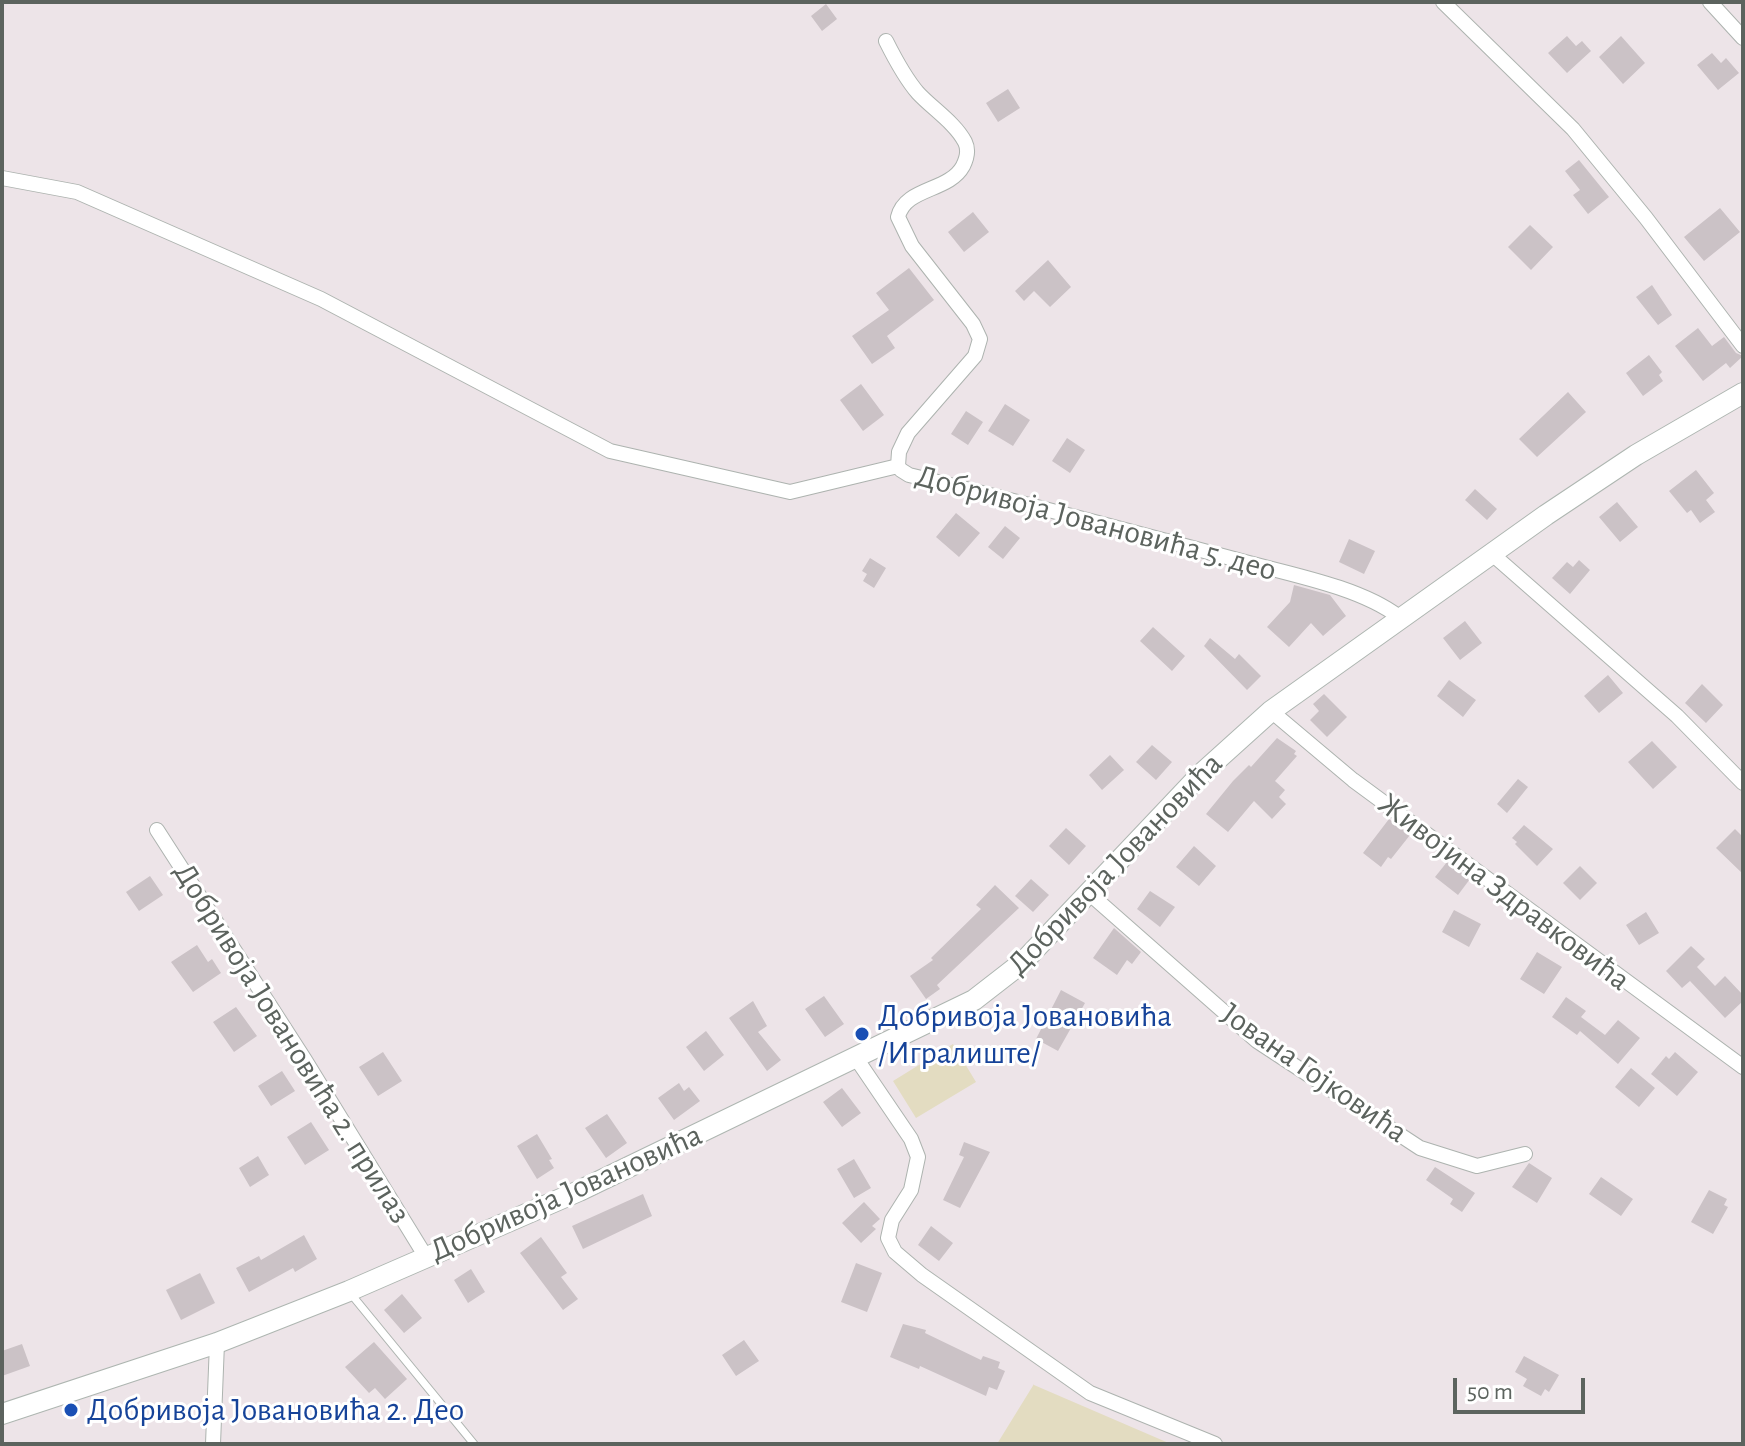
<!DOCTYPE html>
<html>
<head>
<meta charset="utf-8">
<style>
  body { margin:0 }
  #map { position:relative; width:1745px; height:1446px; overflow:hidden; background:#ede4e8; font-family:"Alegreya Sans",sans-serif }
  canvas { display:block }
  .frame { position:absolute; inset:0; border:4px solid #5c635e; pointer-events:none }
  .scale { position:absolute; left:1453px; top:1378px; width:132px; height:36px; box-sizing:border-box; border:4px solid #5c635e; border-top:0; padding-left:10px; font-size:24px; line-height:28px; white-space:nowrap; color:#5c635e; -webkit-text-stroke:6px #fff; paint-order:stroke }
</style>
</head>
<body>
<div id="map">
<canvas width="1745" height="1446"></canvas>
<div class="frame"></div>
<div class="scale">50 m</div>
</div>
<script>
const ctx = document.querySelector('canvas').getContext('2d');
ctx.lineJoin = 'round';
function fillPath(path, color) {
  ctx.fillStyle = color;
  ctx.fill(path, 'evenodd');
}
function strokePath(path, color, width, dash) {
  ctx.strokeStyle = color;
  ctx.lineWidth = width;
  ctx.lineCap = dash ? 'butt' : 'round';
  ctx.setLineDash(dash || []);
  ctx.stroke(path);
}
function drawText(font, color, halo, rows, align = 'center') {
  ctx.font = font + ' "Alegreya Sans",sans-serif';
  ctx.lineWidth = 6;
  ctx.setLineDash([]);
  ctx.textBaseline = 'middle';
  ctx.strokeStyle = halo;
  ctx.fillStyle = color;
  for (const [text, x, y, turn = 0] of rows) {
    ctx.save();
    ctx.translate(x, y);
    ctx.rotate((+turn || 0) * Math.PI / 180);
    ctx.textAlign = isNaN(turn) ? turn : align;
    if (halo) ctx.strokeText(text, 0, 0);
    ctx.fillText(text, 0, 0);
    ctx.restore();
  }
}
fillPath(new Path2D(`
  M953,1044l23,38 -60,36 -23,-37z
  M1034,1384v1l137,59h-174z`), '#e3dcc1');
fillPath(new Path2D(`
  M826,4l11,15 -15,12 -11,-15z
  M1567,36l9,10 6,-5 9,10 -24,22 -19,-20z
  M1621,36l24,27 -22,21 -24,-27z
  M1712,53l9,10 5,-5 13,15 -21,17 -21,-25z
  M1008,89l12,19 -22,14 -12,-19z
  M1579,160l30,37 -21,17 -15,-19 7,-5 -15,-19z
  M1720,208l20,24 -36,29 -20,-24z
  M973,212l16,20 -25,20 -16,-20z
  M1530,225l23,22 -22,23 -23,-23z
  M1048,260l23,27 -21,20 -16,-16 -10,10 -9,-10z
  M909,268l25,32 -47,36 8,12 -23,16 -20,-28 37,-26 -13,-17z
  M1652,285l20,30 -14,10 -22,-28z
  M1698,328l14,18 12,-9 12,16 7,3 -13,12 -4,-5 -23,18 -28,-35z
  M1649,355l13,17 -3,3 4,6 -20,15 -17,-23z
  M861,384l23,31 -21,16 -23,-31z
  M1568,392l18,20 -49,45 -18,-18z
  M1005,404l25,16 -17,26 -25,-15z
  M966,411l17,11 -15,23 -17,-11z
  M1067,438l18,12 -15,23 -18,-12z
  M1696,470l18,23 -8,7 9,12 -15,11 -9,-13 -4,3 -18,-22z
  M1475,489l22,20 -10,11 -22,-20z
  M1617,502l21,25 -18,15 -21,-25z
  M956,513l24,20 -21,24 -23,-20z
  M1005,526l15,12 -17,21 -15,-12z
  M1349,539l26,12 -11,23 -25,-12z
  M870,558l16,10 -12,20 -11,-7 4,-7 -5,-3z
  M1579,560l11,10 -20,24 -18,-16 15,-16 6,5z
  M1294,585l36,10 16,21 -23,20 -12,-13 -22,24 -22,-20 23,-25z
  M1465,621l17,22 -22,17 -17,-22z
  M1153,627l32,29 -13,15 -32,-30z
  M1210,638l25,21 4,-5 22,22 -14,14 -43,-44z
  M1608,675l15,18 -24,20 -15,-17z
  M1449,680l27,20 -13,17 -26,-21z
  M1702,684l21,21 -17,18 -21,-20z
  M1324,694l23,23 -20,20 -17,-17 9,-9 -6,-7z
  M1277,738l19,13 -2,3 3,2 -22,25 10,9 -6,7 7,7 -14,15 -18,-18 -26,31 -22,-18 27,-33 16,-16 2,2z
  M1652,741l25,26 -24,22 -25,-27z
  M1152,745l20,17 -16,18 -20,-18z
  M1110,755l14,15 -22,20 -13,-15z
  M1518,779l10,8 -21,26 -10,-9z
  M1389,819l21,16 -19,24 -3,-2 -7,10 -18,-14z
  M1524,825l29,24 -16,17 -22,-22 2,-2 -5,-4z
  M1066,828l20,18 -17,19 -20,-19z
  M1735,829l8,8v37l-27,-26z
  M1194,846l22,20 -17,20 -23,-19z
  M1447,862l23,17 -12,16 -23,-18z
  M1580,866l17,17 -17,17 -17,-17z
  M150,876l13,19 -24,16 -13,-19z
  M1031,879l18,16 -16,17 -18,-16z
  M995,885l24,23 -82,77 3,4 -14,10 -16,-23 23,-16 -2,-2 50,-49 -5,-4z
  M1150,891l25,16 -15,20 -23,-18z
  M1454,910l27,14 -12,23 -27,-15z
  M1646,912l13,21 -20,12 -13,-20z
  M1114,928l27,24 -9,12 -5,-4 -10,15 -24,-17z
  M197,945l11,17 4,-3 9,14 -28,19 -22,-30z
  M1691,946l14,13 -8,8 18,19 10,-10 18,19v6l-18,17 -35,-37 -8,7 -16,-17z
  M1537,952l25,15 -18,27 -24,-15z
  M1061,990l24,13 -27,48 -22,-12z
  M824,996l20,28 -19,13 -20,-28z
  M1566,997l20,14 -5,6 24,18 13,-15 22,18 -22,26 -38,-33 -3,4 -25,-18z
  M753,1001l14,25 -9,6 23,28 -14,11 -38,-53z
  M236,1007l21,29 -23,16 -21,-30z
  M706,1031l18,24 -20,16 -18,-24z
  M383,1052l19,29 -24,15 -19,-29z
  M1675,1052l23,20 -21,24 -26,-22 15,-18 3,3z
  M1631,1068l24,20 -16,19 -24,-20z
  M282,1071l13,20 -24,15 -13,-20z
  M679,1083l5,8 5,-4 11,14 -26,19 -16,-22z
  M842,1088l19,25 -19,14 -19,-25z
  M607,1114l20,29 -21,15 -21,-30z
  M311,1122l18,28 -24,15 -18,-28z
  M537,1134l15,25 -3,1 5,8 -17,11 -20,-33z
  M964,1142l26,10 -30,56 -17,-8 21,-43 -5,-2z
  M258,1156l11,19 -19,12 -11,-19z
  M854,1159l17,29 -17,10 -17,-29z
  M1529,1163l23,15 -15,25 -25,-16z
  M1435,1167l40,26 -13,19 -12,-8 3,-5 -27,-19z
  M1601,1177l32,22 -12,17 -32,-22z
  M1709,1190l18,9 -3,6 4,2 -15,27 -22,-12z
  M643,1194l9,22 -69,33 -11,-23z
  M864,1202l16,17 -8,7 4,3 -15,14 -19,-20z
  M931,1226l22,17 -14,18 -21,-16z
  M304,1235l13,24 -22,13 -2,-4 -44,24 -13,-24 23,-12 2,4z
  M541,1237l26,36 -6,4 17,22 -15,11 -43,-57z
  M856,1263l26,10 -15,39 -26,-10z
  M471,1269l14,23 -17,11 -14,-23z
  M200,1273l15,30 -34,17 -15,-30z
  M402,1294l20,24 -18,15 -20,-23z
  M903,1324l23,6 -1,3 56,27 2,-4 17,6 -2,6 7,3 -8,19 -8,-3 -3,9 -66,-30 -1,3 -29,-12z
  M744,1340l15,21 -23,15 -14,-21z
  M374,1342l33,37 -22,20 -10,-11 -6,5 -24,-26z
  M22,1344l8,22 -28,10v-25z
  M1524,1356l35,19 -10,17 -4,-3 -4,7 -18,-10 4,-7 -12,-7z`), '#cbc2c6');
const lane = new Path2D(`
  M351,1294l123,150`);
const street = new Path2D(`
  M1443,2l130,127 73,89 97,128
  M1710,2l33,36
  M886,41c9,18 19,37 32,52 15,16 37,30 47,49 4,8 2,16 -2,24 -14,26 -58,21 -65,51l14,29 61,78 7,15 -5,17 -67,77 -9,19 -1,14 3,4 8,5c109,26 217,55 325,84 49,14 125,27 165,58
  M2,178l75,14 244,107 289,152 180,41 108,-26
  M1491,553l186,163 66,67
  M1271,711l82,69 390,287
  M157,830l148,230 121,197
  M1090,894l167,147 163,107 57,18 48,-12
  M856,1058l55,81 7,18 -7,33 -19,30 -4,18 7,14 27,23 168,118 125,51
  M213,1444l4,-101`);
const secondary = new Path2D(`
  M2,1414l215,-71 132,-52 230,-100 395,-191 49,-38 177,-187 71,-64 275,-196 90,-60 107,-62`);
strokePath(lane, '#adb3af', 9);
strokePath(street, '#adb3af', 16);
strokePath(secondary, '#aeb6b1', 22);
strokePath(lane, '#fff', 7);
strokePath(street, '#fff', 14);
strokePath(secondary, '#fff', 20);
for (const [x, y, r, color] of [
  [862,1034,8,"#1a4fb4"],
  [71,1410,8,"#1a4fb4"]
]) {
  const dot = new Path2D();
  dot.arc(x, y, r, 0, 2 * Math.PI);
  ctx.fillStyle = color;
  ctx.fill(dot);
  strokePath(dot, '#fff', 3);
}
drawText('32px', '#5c635e', '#fff', [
  ["Добривоја Јовановића 5. део",1096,523,15],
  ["Добривоја Јовановића",1115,864,-46],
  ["Живојина Здравковића",1504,892,37],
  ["Добривоја Јовановића 2. прилаз",292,1043,58],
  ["Јована Гојковића",1314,1073,35],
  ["Добривоја Јовановића",566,1193,-24]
]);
drawText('32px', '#164399', '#fff', [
  ["Добривоја Јовановића",878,1016],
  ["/Игралиште/",878,1053],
  ["Добривоја Јовановића 2. Део",87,1410]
], 'left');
</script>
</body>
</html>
